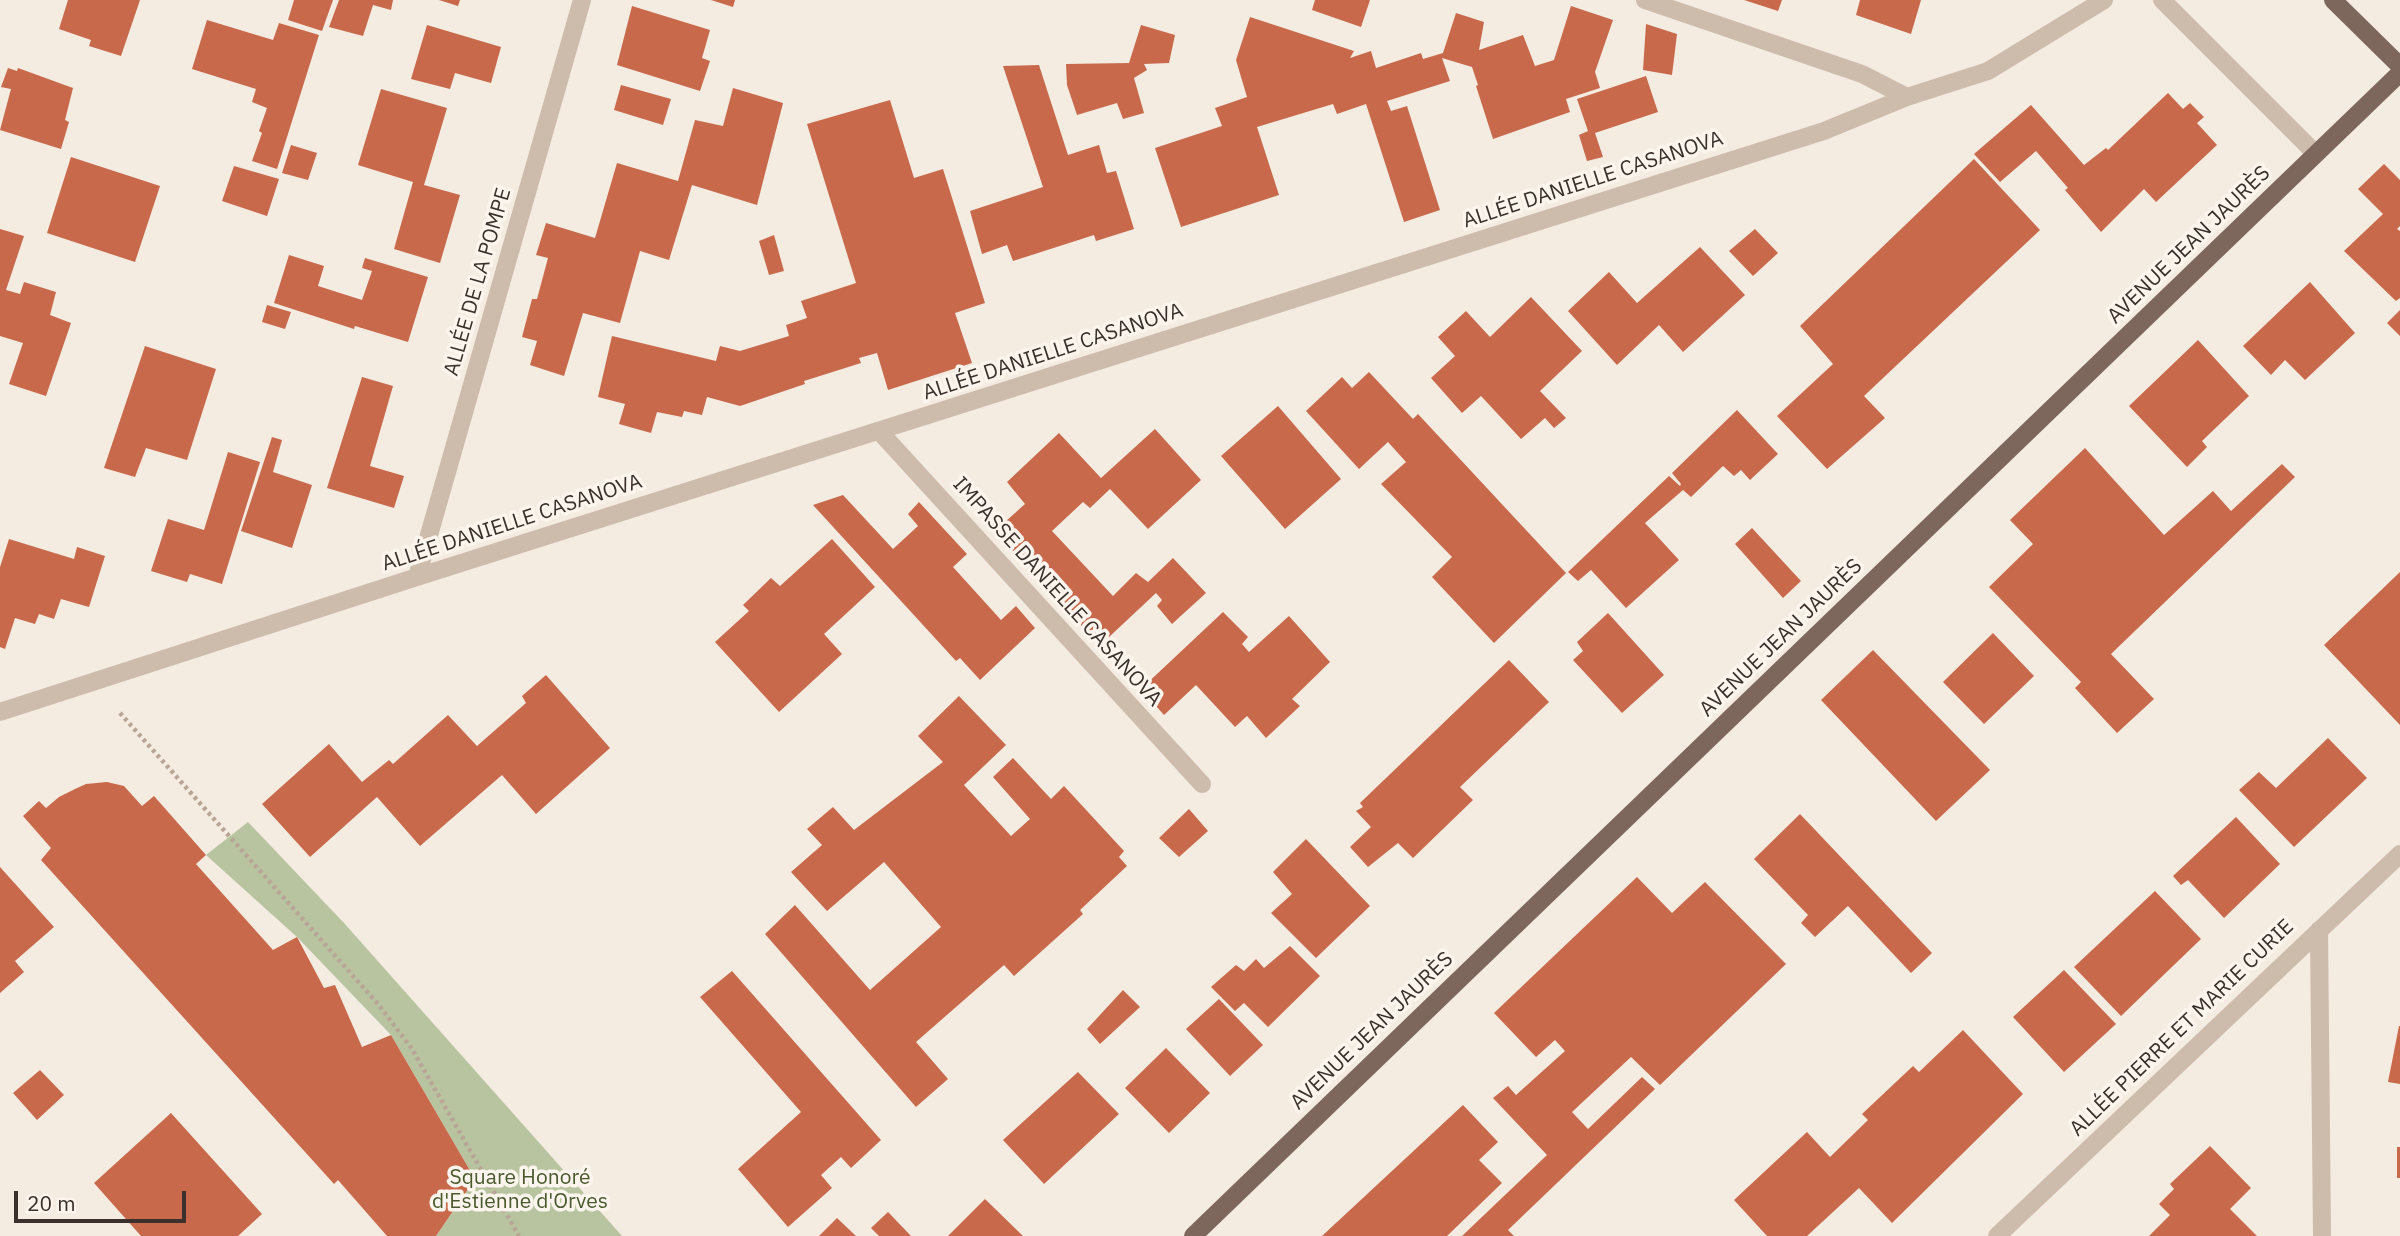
<!DOCTYPE html>
<html>
<head>
<meta charset="utf-8">
<style>
  body { margin:0 }
  #map { position:relative; width:2400px; height:1236px; overflow:hidden; background:#f4ebe1; font-family:"IBM Plex Sans",sans-serif }
  canvas { display:block }
  .scale { position:absolute; left:14px; top:1191px; width:172px; height:32px; box-sizing:border-box; border:4px solid #3b302b; border-top:0; padding-left:9px; font-size:21px; line-height:24px; white-space:nowrap; color:#3b302b; -webkit-text-stroke:5px #fbf5ee; paint-order:stroke }
</style>
</head>
<body>
<div id="map">
<canvas width="2400" height="1236"></canvas>
<div class="scale">20 m</div>
</div>
<script>
const ctx = document.querySelector('canvas').getContext('2d');
ctx.lineJoin = 'round';
function fillPath(path, color) {
  ctx.fillStyle = color;
  ctx.fill(path, 'evenodd');
}
function strokePath(path, color, width, dash) {
  ctx.strokeStyle = color;
  ctx.lineWidth = width;
  ctx.lineCap = dash ? 'butt' : 'round';
  ctx.setLineDash(dash || []);
  ctx.stroke(path);
}
function drawText(font, color, halo, rows, align = 'center') {
  ctx.font = font + ' "IBM Plex Sans",sans-serif';
  ctx.lineWidth = 7;
  ctx.setLineDash([]);
  ctx.textBaseline = 'middle';
  ctx.strokeStyle = halo;
  ctx.fillStyle = color;
  for (const [text, x, y, turn = 0] of rows) {
    ctx.save();
    ctx.translate(x, y);
    ctx.rotate((+turn || 0) * Math.PI / 180);
    ctx.textAlign = isNaN(turn) ? turn : align;
    if (halo) ctx.strokeText(text, 0, 0);
    ctx.fillText(text, 0, 0);
    ctx.restore();
  }
}
fillPath(new Path2D(`
  M248,822l96,101 278,313h-186l39,-57 -84,-144 -94,-98 -91,-82z`), '#b8c4a0');
fillPath(new Path2D(`
  M68,0h72l-19,56 -32,-10 2,-6 -32,-11z
  M294,0h39l-11,31 -34,-11z
  M339,0h54l-2,10 -18,-5 -10,31 -34,-9z
  M439,0h21l-2,6z
  M711,0h24l-2,7z
  M1315,0h55l-9,27 -49,-17z
  M1744,0h38l-4,11z
  M1860,0h61l-10,34 -55,-19z
  M632,6l78,24 -8,28 8,3 -10,30 -83,-26z
  M1571,6l42,14 -18,52 5,16 -34,11 4,13 -77,27 -17,-53 2,-1 -6,-18 -30,-9 8,23 -63,20 4,10 16,-5 33,104 -36,12 -38,-118 -29,10 -4,-10 -76,23 22,68 -98,32 -26,-79 67,-22 -7,-18 32,-11 -11,-37 14,-43 104,34 -4,7 21,-7 5,17 45,-15 2,6 20,-6 13,-40 28,9 -5,28 44,-15 12,31 19,-6z
  M207,20l66,20 6,-17 40,12 -42,134 -25,-8 10,-28 -3,-2 8,-23 -15,-6 4,-13 -64,-20z
  M1646,24l31,10 -5,41 -29,-5z
  M427,25l74,22 -10,36 -36,-10 -5,16 -39,-10z
  M1141,25l34,10 -6,28 -25,1 3,6 -13,8 10,35 -21,6 -6,-16 -40,12 -10,-30 -1,-21 63,-1z
  M1039,65l29,90 31,-10 8,28 9,-2 18,58 -38,12 -2,-6 -81,26 -6,-16 -25,9 -12,-43 73,-24 -40,-121z
  M8,68l9,3 1,-3 55,20 -8,32 4,2 -8,27 -61,-19 11,-41 -10,-2z
  M1646,76l12,36 -63,21 8,24 -16,4 -8,-26 9,-4 -11,-32z
  M621,85l50,14 -8,26 -49,-15z
  M733,88l50,15 -26,102 -65,-20 -23,75 -29,-9 -20,72 -37,-10 -19,63 -34,-11 7,-24 -15,-4 10,-38h5l11,-41 -12,-3 10,-32 49,15 22,-75 61,18 17,-61 28,6z
  M381,89l66,19 -23,77 36,10 -20,68 -46,-14 19,-67 -55,-17z
  M2168,93l15,16 7,-6 14,14 -7,6 20,22 -61,57 -12,-13 -43,43 -36,-42 3,-2 -32,-37 -36,31 -26,-28 57,-49 53,60 22,-17 2,2z
  M890,100l24,78 29,-9 42,134 -30,10 17,50 -84,27 -11,-37 -18,5 2,5 -57,18 1,3 -65,22 -33,-9 -5,18 -18,-4 -2,6 -25,-5 -6,21 -32,-9 6,-20 -27,-7 14,-61 104,25 4,-15 20,5 49,-15 -3,-11 21,-7 -6,-17 55,-18 -49,-159z
  M291,145l26,8 -9,27 -26,-7z
  M71,157l89,29 -25,76 -88,-29z
  M1974,159l66,71 -176,166 21,22 -58,51 -50,-53 56,-52 -33,-38z
  M2384,164l16,16v46l-3,3 3,2v67l-4,3 -52,-50 39,-37 -25,-25z
  M234,166l45,13 -12,37 -45,-15z
  M0,229l24,7 -18,54 14,4 4,-12 32,10 -6,23 21,8 -25,73 -37,-12 14,-41 -23,-7z
  M1755,229l23,24 -25,23 -24,-25z
  M774,235l10,36 -15,4 -10,-34z
  M1700,247l45,48 -62,57 -24,-27 -42,40 -49,-54 41,-39 28,31z
  M289,255l35,11 -6,20 44,14 10,-29 -10,-3 3,-10 63,19 -20,65 -53,-16 -1,3 -80,-26z
  M2310,282l45,51 -50,47 -20,-20 -14,15 -28,-29z
  M1531,297l51,54 -42,40 26,27 -12,10 -9,-10 -24,21 -40,-43 -19,17 -31,-35 24,-22 -17,-19 28,-26 24,26z
  M267,305l24,7 -6,17 -23,-7z
  M2400,310v26l-13,-13z
  M2198,340l51,56 -47,45 5,6 -20,20 -58,-61z
  M145,346l71,23 -29,91 -41,-12 -11,29 -31,-9z
  M1369,372l44,47 5,-5 148,159 -72,70 -62,-66 20,-20 -71,-73 25,-22 -18,-20 -29,27 -53,-58 36,-34 10,11z
  M362,377l31,9 -23,80 34,10 -10,32 -67,-20z
  M1278,406l63,73 -56,50 -64,-73z
  M1737,410l41,44 -28,26 -9,-10 -7,6 -11,-10 -32,31 -8,-7 -38,33 34,37 -53,48 -35,-38 -13,11 -10,-9 101,-96 11,10 1,-2 -9,-11z
  M1155,429l46,51 -53,49 -38,-40 -20,19 -7,-6 -31,29 61,65 23,-23 12,9 25,-24 33,35 -34,31 -15,-18 5,-6 -6,-7 -48,45 12,12 -8,9 -117,-128 30,-27 -18,-22 52,-49 42,45z
  M272,437l10,3 -9,32 39,13 -20,63 -51,-17z
  M2085,448l79,87 49,-44 18,20 51,-47 13,13 -184,177 43,45 -37,34 -42,-45 6,-6 -92,-95 44,-43 -23,-24z
  M228,452l32,10 -38,122 -32,-10 -3,8 -36,-11 17,-52 36,11z
  M843,495l50,54 25,-23 -10,-12 11,-12 48,52 -14,13 48,53 15,-14 19,22 -55,52 -20,-22 -4,3 -143,-156z
  M1752,528l49,53 -18,17 -48,-54z
  M9,539l65,20 3,-12 28,9 -16,51 -28,-8 -7,20 -15,-5 -4,10 -20,-6 -10,31 -5,-2v-80z
  M832,539l43,48 -51,47 18,20 -63,58 -64,-70 34,-31 -6,-6 28,-27 9,8z
  M2400,572v153l-76,-80z
  M1223,612l25,25 -6,7 7,8 40,-36 41,46 -38,37 8,7 -34,32 -19,-22 -12,11 -39,-42 -32,30 -23,-26z
  M1608,613l56,62 -42,38 -49,-53 10,-9 -6,-9z
  M1993,633l41,43 -50,48 -41,-42z
  M1873,650l117,120 -54,51 -115,-121z
  M1509,660l40,42 -89,85 13,13 -60,58 -15,-15 -30,24 -18,-20 21,-20 -15,-16 7,-4 -3,-4z
  M546,675l64,73 -74,66 -34,-39 -82,71 -43,-49 -67,60 -48,-53 67,-60 33,38 27,-22 4,4 55,-49 29,31 49,-43 -4,-7z
  M959,696l47,49 -42,40 47,51 19,-17 -37,-42 20,-19 38,41 13,-13 60,65 -5,6 8,9 -47,44 3,4 -69,62 -10,-11 -88,77 32,37 -32,28 -151,-173 30,-29 75,85 71,-63 -57,-65 -57,49 -36,-39 31,-27 -15,-16 26,-22 21,23 89,-68 -25,-26z
  M2328,738l39,40 -73,69 -55,-57 20,-18 17,16z
  M107,782l17,4 18,20 12,-10 52,59 -10,9 77,86 24,-13 27,51 11,-3 27,62 29,-12 84,144 -39,57h-49l-49,-56 -4,4 -293,-324 10,-12 -28,-32 16,-15 7,7 13,-11 16,-8 11,-5z
  M1189,809l19,22 -29,26 -20,-19z
  M1800,814l132,139 -21,20 -63,-67 -33,31 -14,-14 7,-8 -54,-56z
  M2236,817l44,47 -56,54 -36,-38 -7,5 -8,-9z
  M1306,839l64,67 -54,52 -45,-45 21,-19 -19,-22z
  M0,867l54,60 -39,34 9,11 -24,21z
  M1637,877l35,36 33,-31 81,82 -126,121 -29,-28 -59,55 16,17 54,-52 13,12 -147,141 6,6h-52l85,-81 -54,-57 15,-12 8,9 49,-44 -10,-11 -19,17 -42,-44z
  M2155,891l46,48 -80,77 -47,-49z
  M1290,946l30,30 -52,51 -24,-24 -9,8 -24,-24 25,-22 8,6 12,-12 8,9z
  M2064,970l52,54 -52,48 -51,-55z
  M732,971l149,169 -30,28 -10,-11 -20,18 11,13 -44,39 -50,-58 63,-57 -101,-115z
  M1123,990l17,17 -40,37 -13,-15z
  M1219,999l44,46 -33,31 -44,-47z
  M2399,1026h1v58l-12,-2z
  M1963,1030l60,64 -131,129 -33,-35 -52,48h-40l-33,-36 73,-68 23,25 38,-37 -6,-6 51,-48 6,6z
  M1166,1048l44,45 -41,40 -44,-45z
  M40,1070l24,25 -27,25 -24,-27z
  M1078,1072l41,42 -75,70 -41,-44z
  M1463,1105l35,37 -19,18 23,23 -55,53h-125z
  M171,1113l91,101 -24,22h-97l-47,-53z
  M2210,1146l41,42 -21,21 27,27h-108l21,-21 -11,-11 15,-15 -4,-5z
  M2397,1147h3v31h-3z
  M985,1199l38,37h-75z
  M888,1212l2,2 21,22h-32l-8,-8z
  M837,1218l19,18h-37z`), '#c8694b');
strokePath(new Path2D(`
  M120,713l258,291 34,45 107,187`), '#b9a596', 4.5, [3.5, 3.5]);
strokePath(new Path2D(`
  M1645,0l217,74 45,23
  M2162,0l154,154
  M879,431l323,353
  M417,577l165,-577
  M0,712l417,-135 1407,-446 83,-34 81,-26 116,-71
  M2319,930l3,306
  M1997,1236l403,-382`), '#cdbbac', 18);
strokePath(new Path2D(`
  M2333,0l67,66
  M1193,1236l1207,-1163`), '#7d675c', 18);
drawText('21px', '#3b302b', '#fbf5ee', [
  ["ALLÉE DANIELLE CASANOVA",1593,180,-18],
  ["AVENUE JEAN JAURÈS",2189,245,-44],
  ["ALLÉE DE LA POMPE",478,282,-74],
  ["ALLÉE DANIELLE CASANOVA",1053,352,-18],
  ["ALLÉE DANIELLE CASANOVA",512,523,-18],
  ["IMPASSE DANIELLE CASANOVA",1057,592,48],
  ["AVENUE JEAN JAURÈS",1781,638,-44],
  ["ALLÉE PIERRE ET MARIE CURIE",2182,1028,-44],
  ["AVENUE JEAN JAURÈS",1372,1031,-44]
]);
drawText('21px', '#4a5a2e', '#fbf5ee', [
  ["Square Honoré",520,1178],
  ["d'Estienne d'Orves",520,1202]
]);
</script>
</body>
</html>
